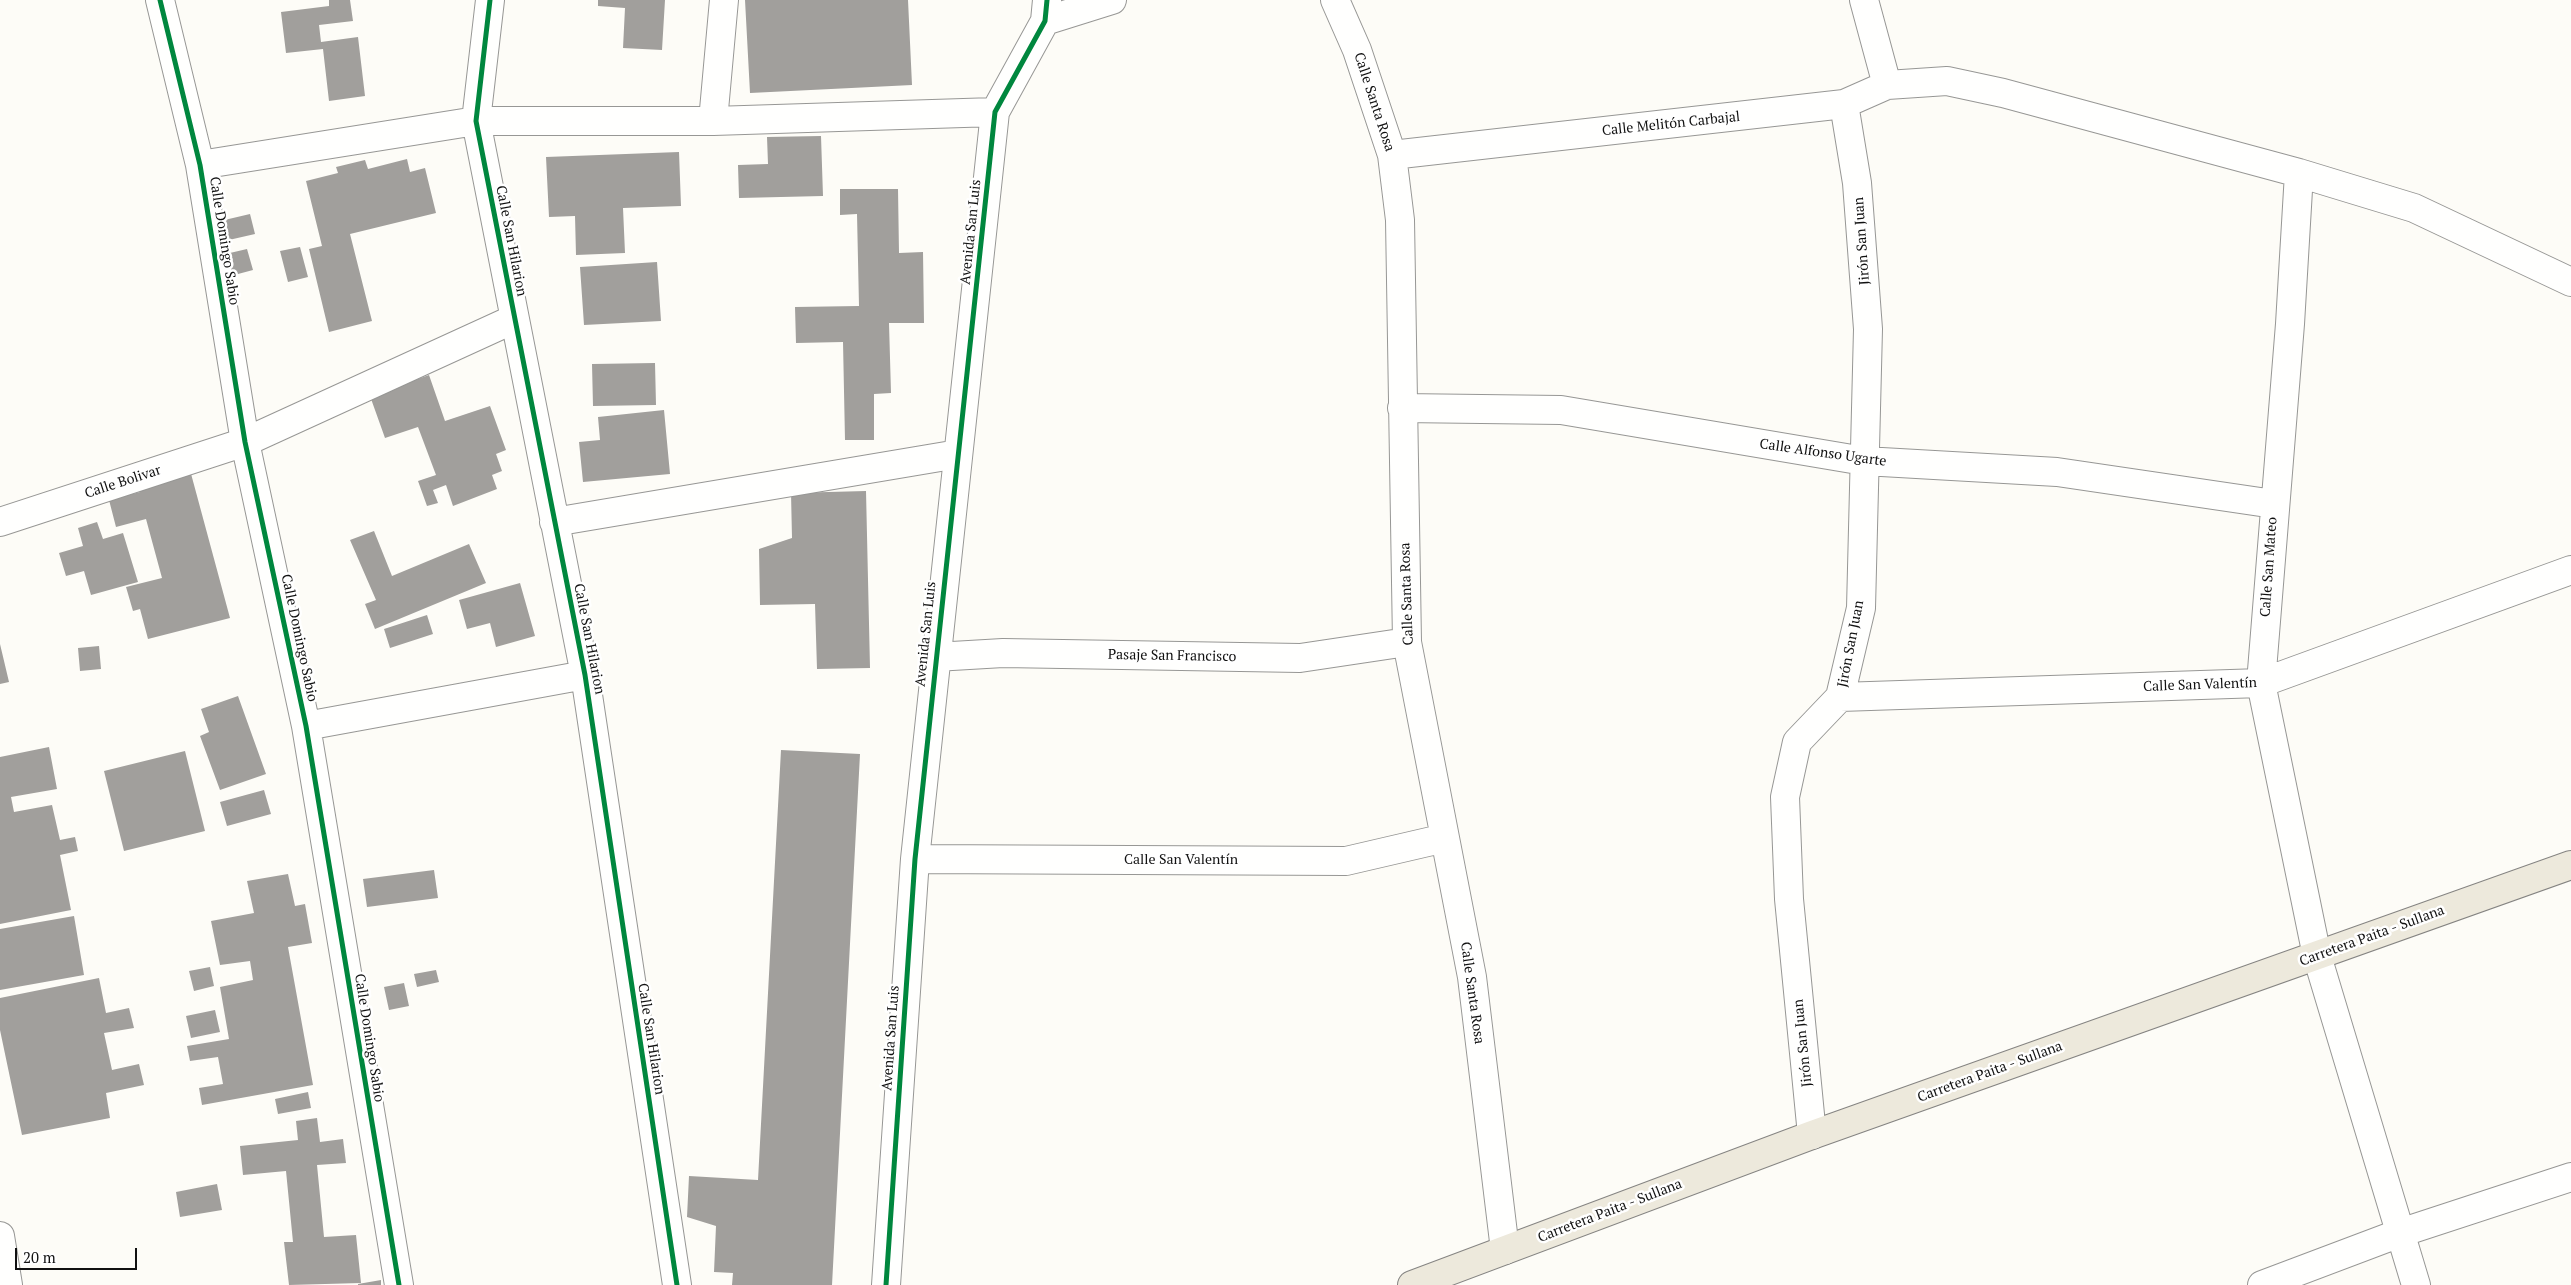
<!DOCTYPE html>
<html>
<head>
<meta charset="utf-8">
<style>
  body { margin:0 }
  #map { position:relative; width:2571px; height:1285px; overflow:hidden; background:#fdfcf7; font-family:"PT Serif",serif }
  canvas { display:block }
  .scale { position:absolute; left:15px; top:1248px; width:122px; height:22px; box-sizing:border-box; border:2px solid #111; border-top:0; padding-left:6px; font-size:15px; line-height:18px; white-space:nowrap; color:#111; -webkit-text-stroke:4px #fff; paint-order:stroke }
</style>
</head>
<body>
<div id="map">
<canvas width="2571" height="1285"></canvas>
<div class="scale">20 m</div>
</div>
<script>
const ctx = document.querySelector('canvas').getContext('2d');
ctx.lineJoin = 'round';
function fillPath(path, color) {
  ctx.fillStyle = color;
  ctx.fill(path, 'evenodd');
}
function strokePath(path, color, width, dash) {
  ctx.strokeStyle = color;
  ctx.lineWidth = width;
  ctx.lineCap = dash ? 'butt' : 'round';
  ctx.setLineDash(dash || []);
  ctx.stroke(path);
}
function drawText(font, color, halo, rows, align = 'center') {
  ctx.font = font + ' "PT Serif",serif';
  ctx.lineWidth = 5;
  ctx.setLineDash([]);
  ctx.textBaseline = 'middle';
  ctx.strokeStyle = halo;
  ctx.fillStyle = color;
  for (const [text, x, y, turn = 0] of rows) {
    ctx.save();
    ctx.translate(x, y);
    ctx.rotate((+turn || 0) * Math.PI / 180);
    ctx.textAlign = isNaN(turn) ? turn : align;
    if (halo) ctx.strokeText(text, 0, 0);
    ctx.fillText(text, 0, 0);
    ctx.restore();
  }
}
fillPath(new Path2D(`
  M329,0h21l3,21 -34,4 2,17 37,-5 7,59 -36,5 -6,-52 -37,4 -5,-41 48,-6z
  M598,0h67l-3,50 -39,-2 2,-40 -27,-2z
  M745,0h163l4,85 -162,8z
  M821,136l2,60 -84,2 -1,-33 30,-1 -1,-27z
  M679,152l2,54 -58,2 2,45 -49,2 -1,-39 -26,1 -3,-60z
  M407,159l3,13 15,-4 11,45 -86,21 22,87 -43,11 -20,-83 13,-3 -16,-65 32,-8 -2,-6 29,-7 3,9z
  M840,189h58l1,64 24,-1 1,71h-35l2,70 -17,1v46h-29l-2,-98 -47,1 -1,-36 64,-1 -2,-92 -17,1z
  M250,214l5,20 -35,8 -4,-20z
  M300,247l8,30 -20,5 -8,-31z
  M247,249l6,21 -30,8 -6,-22z
  M657,262l4,59 -77,4 -4,-58z
  M655,363l1,42 -63,1 -1,-42z
  M429,375l16,46 45,-15 16,44 -10,4 6,17 -10,4 5,14 -44,17 -7,-21 -13,5 5,13 -11,3 -9,-25 18,-6 -18,-48 -33,11 -15,-42z
  M664,410l6,64 -87,8 -4,-40 21,-2 -2,-23z
  M190,470l40,148 -82,21 -8,-30 -7,2 -7,-24 36,-9 -16,-59 -30,8 -7,-27 31,-8 -2,-8z
  M866,491l4,177 -53,1 -2,-65 -55,1 -1,-56 33,-11 -1,-45z
  M97,522l6,17 20,-6 15,49 -47,13 -7,-24 -18,5 -7,-23 24,-7 -5,-18z
  M374,531l18,45 77,-32 17,39 -111,46 -10,-25 11,-4 -26,-60z
  M520,583l15,53 -39,11 -6,-24 -23,6 -8,-29z
  M427,615l6,19 -43,14 -6,-19z
  M0,644l9,38 -9,2z
  M99,646l2,23 -21,2 -2,-23z
  M238,696l28,78 -46,16 -20,-54 9,-4 -8,-23z
  M49,747l8,42 -46,8 3,15 38,-7 8,35 15,-3 3,14 -18,4 11,55 -71,14v-167z
  M781,750l79,4 -28,531h-100l1,-12 -19,-1 2,-46 -29,-9 2,-41 69,4z
  M185,751l20,80 -81,20 -20,-80z
  M264,790l7,24 -44,12 -7,-24z
  M434,870l4,28 -71,9 -4,-28z
  M288,874l7,32 10,-2 7,39 -24,4 25,138 -111,20 -3,-17 24,-4 -5,-27 -28,4 -3,-15 42,-7 -9,-52 33,-7 -3,-19 -30,4 -9,-44 43,-8 -7,-32z
  M74,916l10,59 -84,15v-61z
  M210,967l4,19 -20,5 -5,-20z
  M436,970l3,12 -22,5 -3,-13z
  M99,978l7,35 23,-5 5,20 -30,5 8,37 27,-6 5,21 -38,8 4,25 -88,17 -22,-105v-32z
  M404,983l5,23 -20,4 -5,-23z
  M215,1010l5,22 -29,6 -5,-22z
  M308,1092l3,16 -33,6 -3,-15z
  M317,1118l3,24 23,-3 3,24 -29,2 7,72 32,-2 5,48 -72,2 -5,-43h9l-7,-71 -43,4 -3,-29 58,-6 -2,-19z
  M217,1184l5,26 -42,7 -4,-25z
  M381,1280v5h-23v-1z`), '#a19f9c');
const street = new Path2D(`
  M160,0l40,165 45,277 61,284 93,559
  M490,0l-14,121 109,554 92,610
  M1335,0l22,50 35,105 8,65 7,422 65,335 33,273
  M1864,0l23,85
  M1045,21l67,-21
  M713,121l11,-121
  M1392,155l452,-51 43,-19 60,-4 56,12 296,80 115,35 157,74
  M200,165l276,-44h237l282,-9
  M2299,173l-9,151 -29,359 56,273 99,329
  M1402,408l159,2 303,51 193,11 217,32
  M0,522l245,-80 269,-123
  M554,522l404,-68
  M935,657l68,-4 297,5 107,-16
  M1840,697l421,-14 310,-113
  M306,726l279,-51
  M915,859l431,2 99,-23
  M1812,1135l-23,-236 -4,-102 12,-55 43,-45 21,-89 7,-279 -11,-146 -13,-79
  M0,1236l8,49
  M886,1285l29,-426 80,-747 50,-91 2,-21
  M2262,1285l138,-52 171,-56`);
const primary = new Path2D(`
  M1412,1285l400,-150 759,-270`);
strokePath(street, '#979795', 30);
strokePath(primary, '#858482', 30);
strokePath(street, '#fffffe', 28);
strokePath(primary, '#ede9dc', 28);
strokePath(new Path2D(`
  M160,0l40,165 45,277 61,284 93,559
  M490,0l-14,121 109,554 92,610
  M886,1285l29,-426 80,-747 50,-91 2,-21`), '#00873e', 5);
drawText('14px', '#111', '#fff', [
  ["Calle Santa Rosa",1374,102,72],
  ["Calle Melitón Carbajal",1671,124,-6],
  ["Avenida San Luis",971,232,-84],
  ["Calle Domingo Sabio",224,241,81],
  ["Calle San Hilarion",511,241,79],
  ["Jirón San Juan",1862,241,-94],
  ["Calle Alfonso Ugarte",1823,453,8],
  ["Calle Bolivar",123,482,-18],
  ["Calle San Mateo",2269,567,-86],
  ["Calle Santa Rosa",1407,594,-92],
  ["Avenida San Luis",926,634,-84],
  ["Calle Domingo Sabio",299,638,78],
  ["Calle San Hilarion",589,639,79],
  ["Jirón San Juan",1851,644,-79],
  ["Pasaje San Francisco",1172,656,1],
  ["Calle San Valentín",2200,685,-2],
  ["Calle San Valentín",1181,860],
  ["Carretera Paita - Sullana",2372,936,-20],
  ["Calle Santa Rosa",1472,993,82],
  ["Calle Domingo Sabio",369,1038,81],
  ["Avenida San Luis",891,1038,-86],
  ["Calle San Hilarion",651,1039,81],
  ["Jirón San Juan",1803,1043,-96],
  ["Carretera Paita - Sullana",1990,1072,-20],
  ["Carretera Paita - Sullana",1610,1211,-21]
]);
</script>
</body>
</html>
